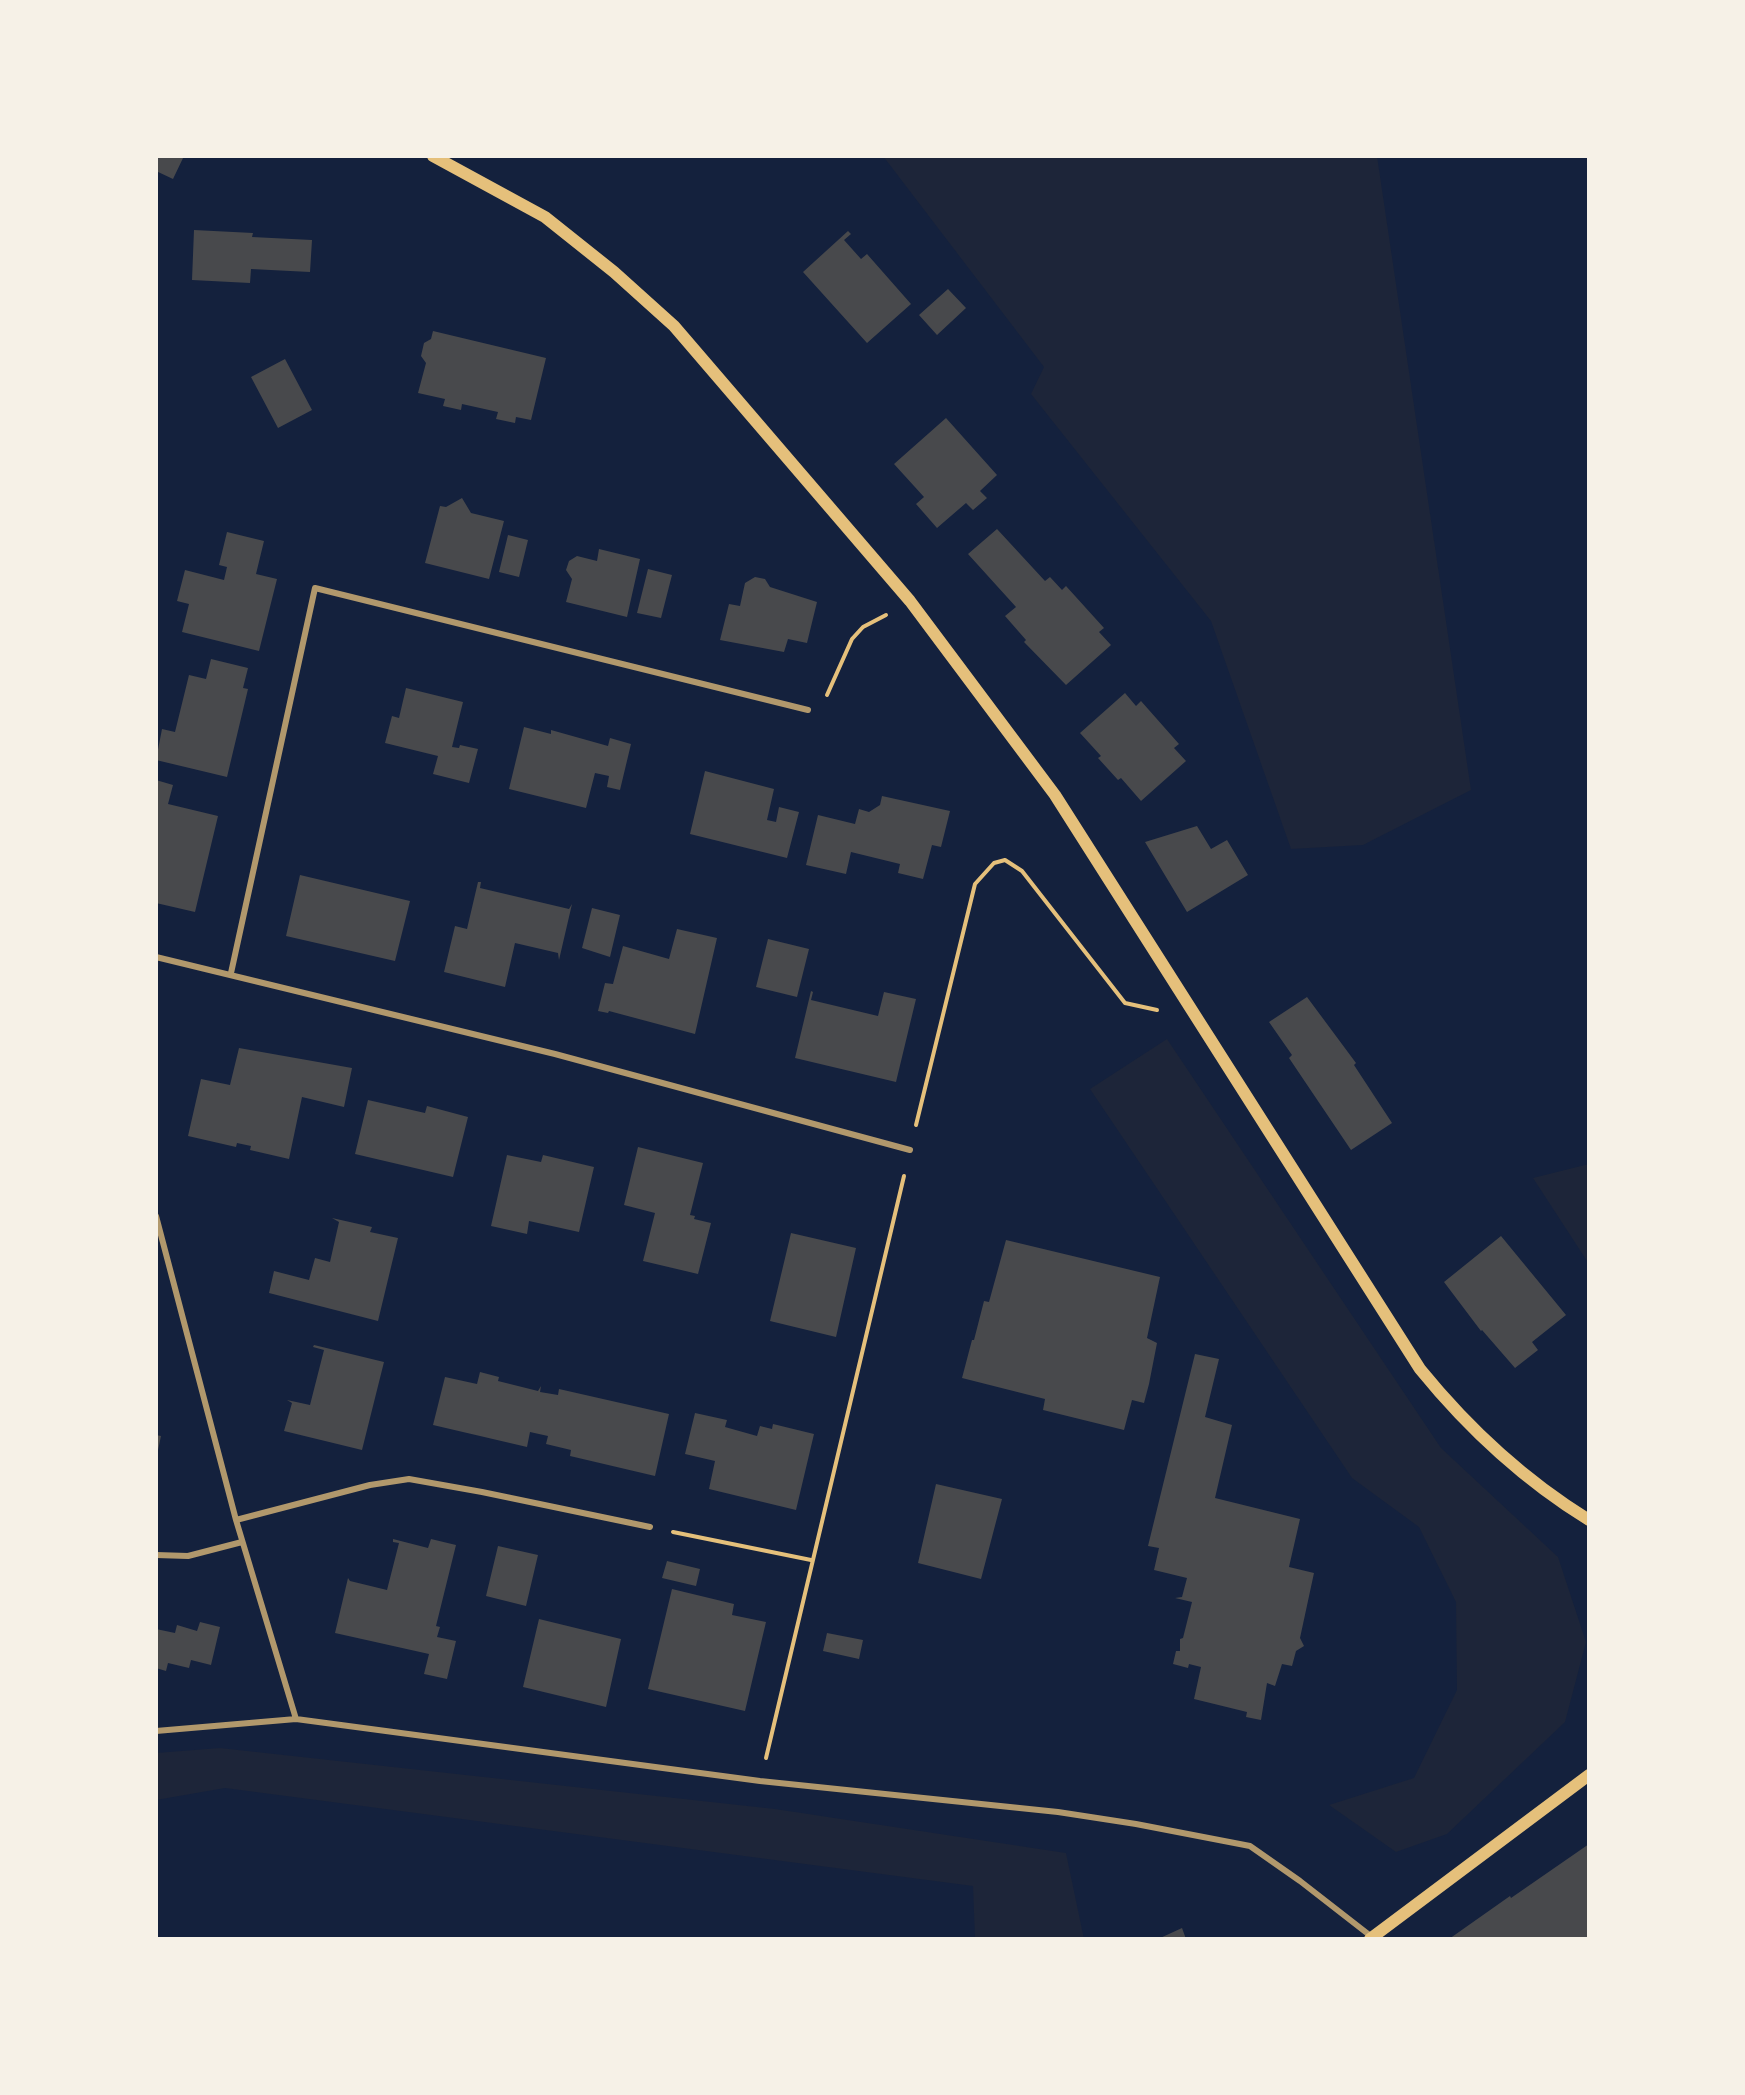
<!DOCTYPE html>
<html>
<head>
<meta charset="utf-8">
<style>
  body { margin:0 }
  #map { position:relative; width:1745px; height:2095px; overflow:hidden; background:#14213d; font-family:"DM Sans",sans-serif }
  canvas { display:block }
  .frame { position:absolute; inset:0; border:158px solid #f6f1e7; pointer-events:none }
</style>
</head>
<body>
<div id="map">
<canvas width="1745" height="2095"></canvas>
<div class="frame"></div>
</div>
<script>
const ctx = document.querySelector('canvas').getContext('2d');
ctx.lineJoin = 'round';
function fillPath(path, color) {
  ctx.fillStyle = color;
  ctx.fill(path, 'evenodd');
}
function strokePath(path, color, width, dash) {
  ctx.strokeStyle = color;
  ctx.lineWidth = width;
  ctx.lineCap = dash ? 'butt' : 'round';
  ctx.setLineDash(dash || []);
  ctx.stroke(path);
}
fillPath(new Path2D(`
  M883,156h494l94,634 -108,55 -72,4 -80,-228 -180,-227 13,-27z
  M1167,1039l274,409 117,109 28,85 -21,80 -118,112 -51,18 -67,-47 85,-27 43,-88 -1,-88 -37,-75 -67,-49 -262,-389z
  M1589,1164v100l-56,-86z
  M220,1748l555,61 291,44 18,86h-109l-2,-53 -748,-98 -69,12v-47z`), '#1d2539');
fillPath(new Path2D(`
  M156,156h28l-11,23 -17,-8z
  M194,230l59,3 -1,4 60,3 -2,32 -59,-3 -1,14 -58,-3z
  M848,231l3,3 -7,6 17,19 6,-5 44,50 -44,39 -64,-71z
  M948,289l18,19 -29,27 -18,-20z
  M433,331l113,27 -15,62 -15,-3 -1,6 -19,-4 2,-7 -36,-8 -1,6 -18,-4 2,-7 -27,-6 8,-30 -5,-7 3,-13 7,-4z
  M285,359l27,51 -34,18 -27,-51z
  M946,418l51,57 -17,16 7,7 -14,12 -7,-7 -29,25 -21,-24 8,-7 -30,-33z
  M462,498l9,15 33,8 -15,58 -64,-16 15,-57 6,1z
  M997,529l48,52 5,-4 12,13 4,-4 38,42 -5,4 12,13 -45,40 -42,-43 2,-2 -21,-24 11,-9 -48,-53z
  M227,532l37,9 -8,33 21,5 -18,72 -77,-19 7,-28 -12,-3 8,-31 39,10 3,-13 -8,-2z
  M508,535l20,5 -9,37 -20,-5z
  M599,549l41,10 -13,58 -61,-15 6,-23 -6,-9 3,-9 8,-5 20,5z
  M648,569l24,6 -11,43 -24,-5z
  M755,577l10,2 5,8 47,15 -10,41 -19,-4 -4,13 -64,-12 9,-36 11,2 5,-23z
  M211,659l37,9 -5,20 5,1 -21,88 -71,-17 6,-31 13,3 14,-57 17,4z
  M406,688l57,14 -11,45 7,1 1,-3 18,4 -9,34 -36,-9 5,-18 -53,-13 7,-27 7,2z
  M1125,693l11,13 5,-5 38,43 -5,4 12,13 -45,40 -20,-23 -3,2 -20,-22 3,-2 -21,-23z
  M524,727l27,7v-4l57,16 2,-8 21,6 -11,46 -13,-3 2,-11 -14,-3 -9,35 -77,-19z
  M705,771l69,18 -7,31 9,2 3,-15 20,5 -12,46 -97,-24z
  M156,780l17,5 -5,19 50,12 -23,96 -39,-9z
  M882,796l68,15 -9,36 -9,-2 -9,34 -25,-6 2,-9 -49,-12 -5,22 -40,-9 12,-50 37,9 4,-15 10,3 11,-7z
  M1197,826l14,23 16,-9 21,35 -61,37 -42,-70z
  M300,875l110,26 -15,60 -109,-25z
  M478,882h3l-1,6 89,21 3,-5 -13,56 -1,-7 -43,-10 -10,44 -61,-15 11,-46 12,3z
  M592,908l28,7 -10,42 -28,-9z
  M677,929l40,9 -22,96 -86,-23 -1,2 -10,-2 7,-28 8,1 10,-38 46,13z
  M768,939l41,10 -12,48 -41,-10z
  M811,991l2,1 -2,8 67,16 6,-24 32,7 -20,83 -101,-24z
  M1307,997l49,66 -2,2 38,58 -41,27 -62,-92 3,-3 -23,-33z
  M239,1048l113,20 -8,39 -42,-10 -13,62 -39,-9 1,-4 -14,-3 -1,4 -48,-11 13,-57 29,6z
  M368,1100l57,13 2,-7 41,11 -15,60 -98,-23z
  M638,1147l65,16 -13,52 5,1 -1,3 17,4 -13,51 -55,-13 12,-48 -31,-8z
  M507,1155l34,7 2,-7 51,12 -15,65 -50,-11 -2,13 -36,-8z
  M332,1218l40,9 -2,5 28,6 -20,83 -109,-28 5,-22 35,9 6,-22 15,4 9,-40z
  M791,1233l65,15 -20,89 -66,-16z
  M1501,1236l65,79 -34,27 6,8 -23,18 -33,-38 -1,1 -37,-49z
  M1006,1240l154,37 -13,61 10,5 -8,41 -5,19 -12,-3 -8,30 -81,-20 2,-11 -83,-21 10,-38h2l10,-39 5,1z
  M314,1345l70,17 -22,88 -78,-19 8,-28 -5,-3 23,5 14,-55 -11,-3z
  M1195,1354l24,5 -14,58 27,8 -17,73 85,21 -11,48 25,6 -14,65 4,8 -8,5 -4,15 -10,-2 -7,22 -8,-3 -6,37 -15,-3 1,-5 -53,-13 7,-32 -12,-3 -1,4 -15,-4 3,-13h4v-12l3,-1 9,-36 -17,-4 7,-1 5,-19 -33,-8 5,-22 -11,-2z
  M480,1372l19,5 -1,4 40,10 3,-5 -1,6 18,3 1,-6 110,25 -14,62 -85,-20 1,-6 -25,-6 2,-8 -18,-4 -3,15 -94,-22 12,-48 32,7z
  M695,1413l32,7 -2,7 32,9 3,-10 12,3 1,-5 41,10 -18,76 -87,-21 6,-28 -30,-7z
  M156,1435l5,1 -4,19h-1z
  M936,1484l66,15 -21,80 -63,-16z
  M393,1539l35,9 3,-9 25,6 -20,81 4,1 -3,10 19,4 -9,38 -23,-5 5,-20 -94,-21 13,-55 2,3 37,9 12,-47 -6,-1z
  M498,1546l40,9 -12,51 -40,-10z
  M667,1561l33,8 -4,17 -34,-8z
  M672,1589l62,15 -2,11 34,7 -21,89 -97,-22z
  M539,1619l82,20 -15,68 -83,-20z
  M200,1622l20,5 -9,38 -20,-5 -2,8 -21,-5 -2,8 -10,-3v-39l19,4 2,-8 20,6z
  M827,1633l36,7 -4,19 -36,-8z
  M1589,1844v95h-140l61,-43 1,2z
  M1182,1928l4,11h-28z`), '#48494c');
strokePath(new Path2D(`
  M827,695l25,-56 11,-12 23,-12
  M916,1125l59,-241 19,-21 11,-3 17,11 103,132 32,7
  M673,1532l138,28
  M766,1758l138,-582`), '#e5c07b', 4);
strokePath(new Path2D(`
  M156,957l399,97 355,96
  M231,973l84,-385 493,122
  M156,1216l80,304 60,199
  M236,1520l134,-35 39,-6 73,13 168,35
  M156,1555l32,1 54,-14
  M156,1731l140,-12 464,62 298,31 78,12 114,22 50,35 72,56`), '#b1986c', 6);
strokePath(new Path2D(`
  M433,156l112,61 69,55 60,54 236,275 145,194 365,574c48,59 104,111 169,151
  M1370,1939l219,-164`), '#e5c07b', 12);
</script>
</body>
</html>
